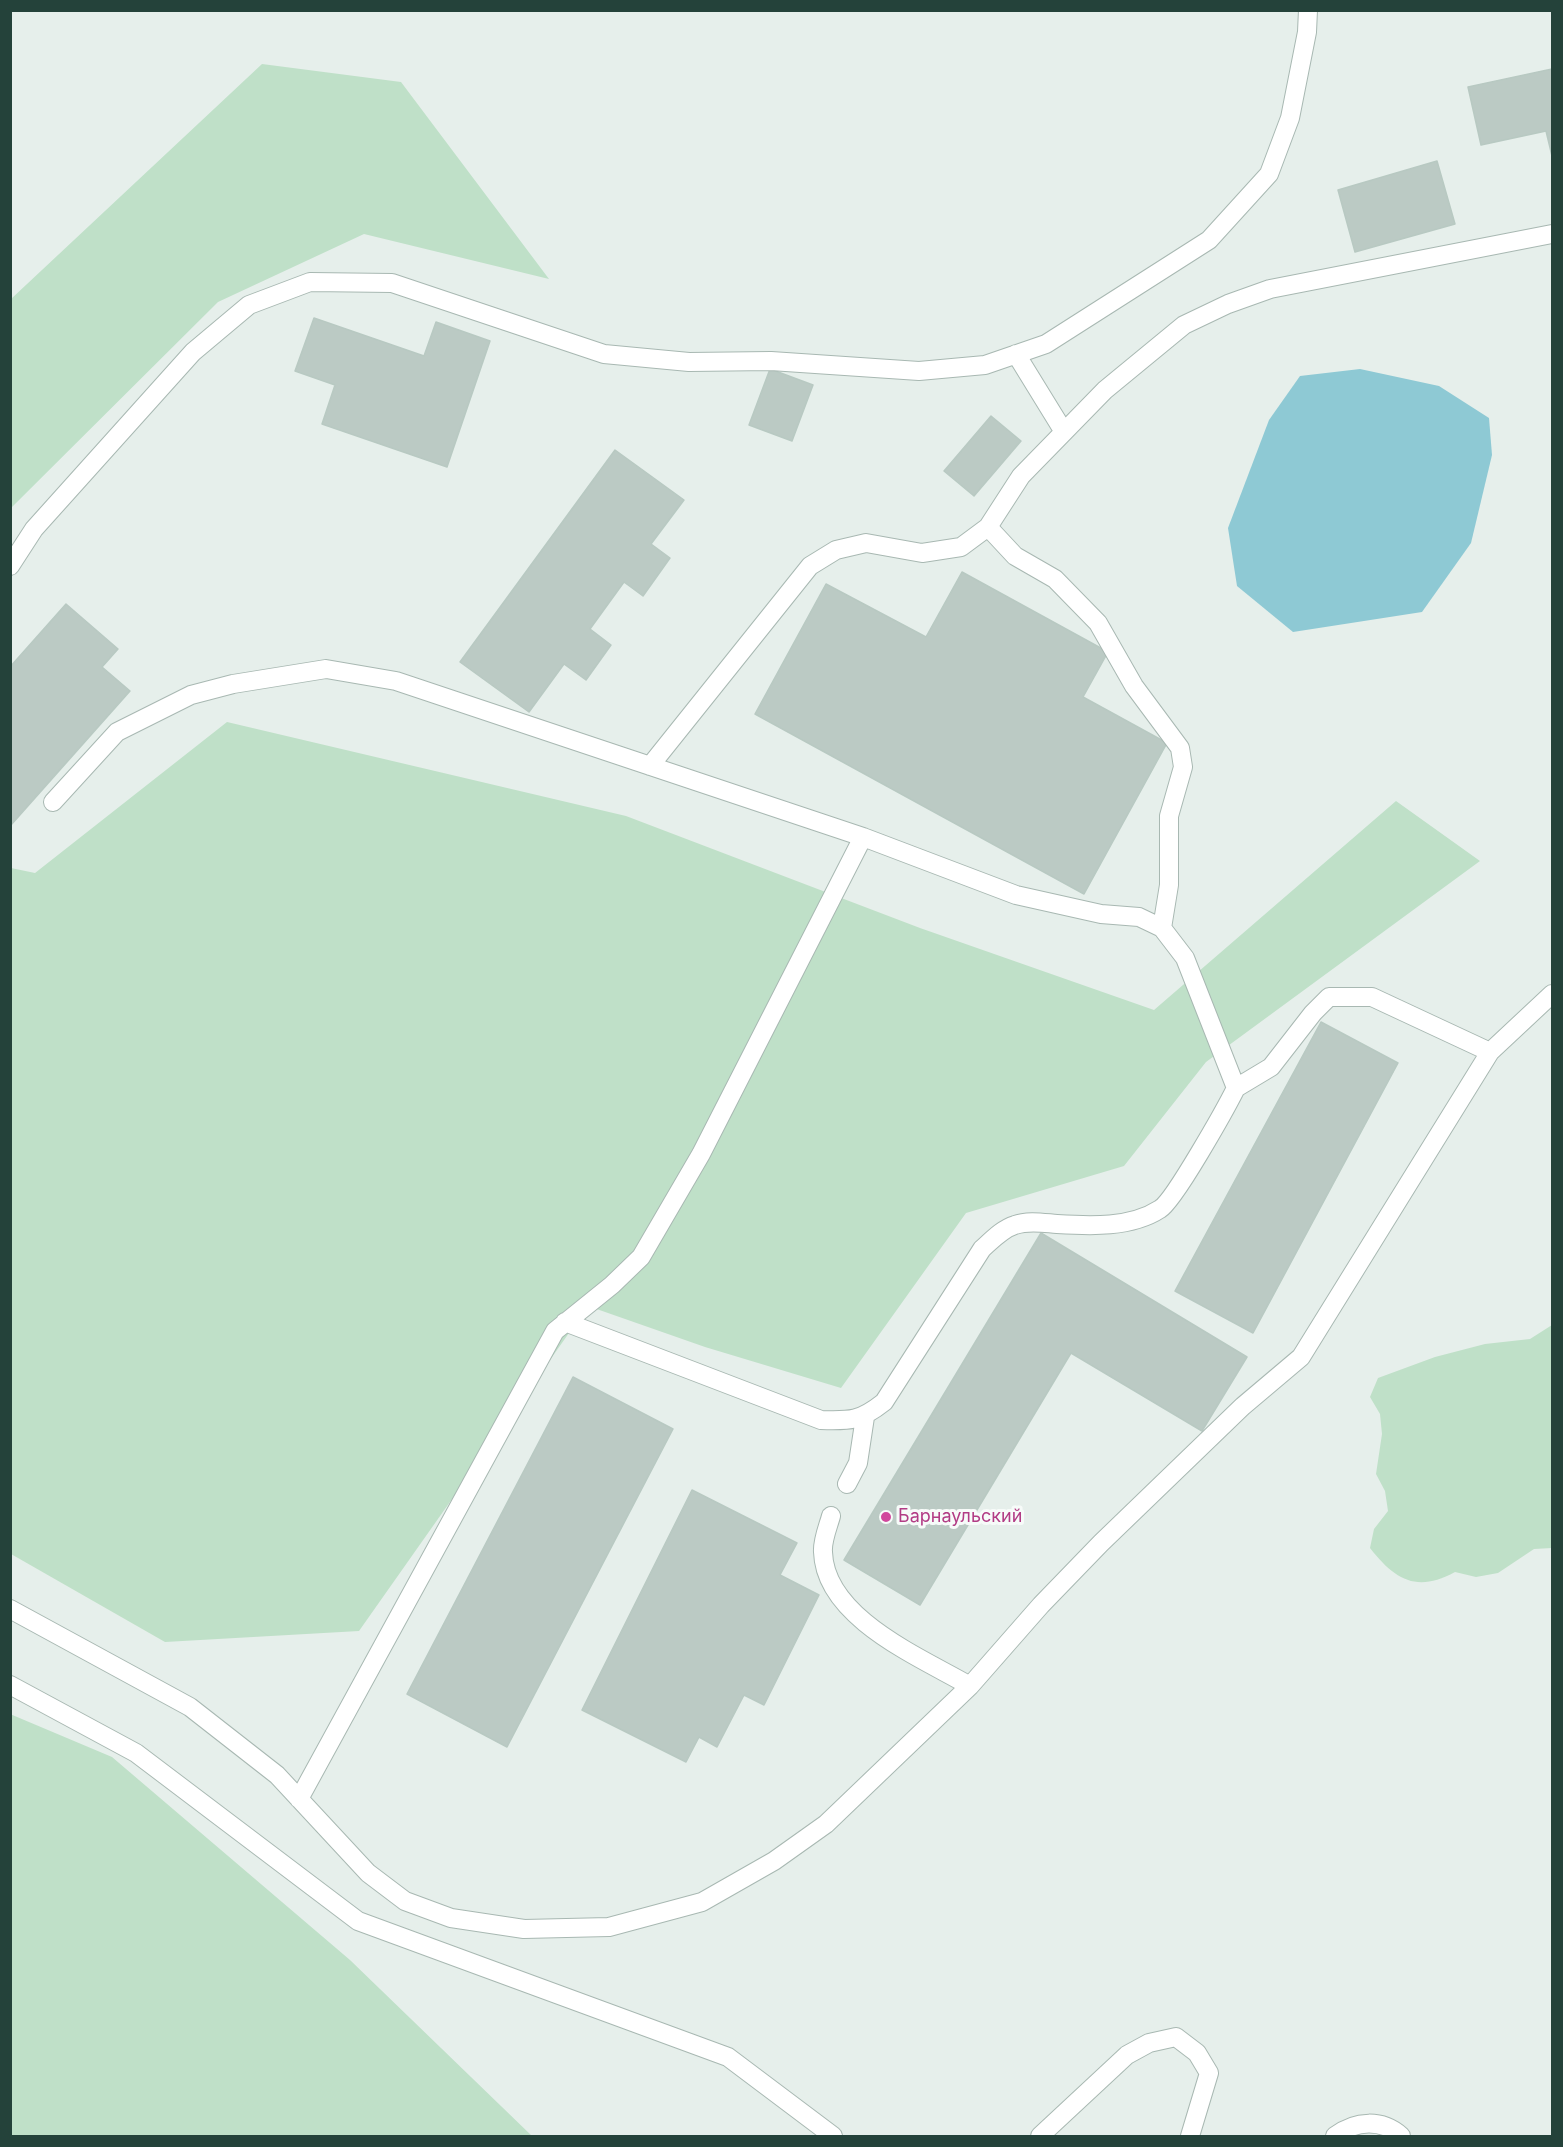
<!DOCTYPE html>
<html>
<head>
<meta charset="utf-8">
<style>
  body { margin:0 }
  #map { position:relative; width:1563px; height:2147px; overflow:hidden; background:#e6efeb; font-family:Inter,sans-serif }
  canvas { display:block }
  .frame { position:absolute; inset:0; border:12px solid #24423a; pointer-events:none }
</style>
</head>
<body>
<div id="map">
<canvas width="1563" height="2147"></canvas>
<div class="frame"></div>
</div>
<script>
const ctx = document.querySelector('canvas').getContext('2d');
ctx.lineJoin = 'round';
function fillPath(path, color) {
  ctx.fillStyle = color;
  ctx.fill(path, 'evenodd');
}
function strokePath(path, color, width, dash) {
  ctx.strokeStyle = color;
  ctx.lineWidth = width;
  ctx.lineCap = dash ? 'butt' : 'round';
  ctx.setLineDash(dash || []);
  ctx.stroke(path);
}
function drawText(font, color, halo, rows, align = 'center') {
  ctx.font = font + ' Inter,sans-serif';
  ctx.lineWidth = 6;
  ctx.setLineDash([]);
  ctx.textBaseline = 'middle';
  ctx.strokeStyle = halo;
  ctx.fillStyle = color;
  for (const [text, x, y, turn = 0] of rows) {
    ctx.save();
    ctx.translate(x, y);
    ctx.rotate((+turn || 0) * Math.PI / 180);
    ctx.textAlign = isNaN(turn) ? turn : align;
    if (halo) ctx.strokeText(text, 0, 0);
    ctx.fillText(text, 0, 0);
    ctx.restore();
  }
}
fillPath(new Path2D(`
  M262,64l139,18 148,197 -185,-45 -146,68 -207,206v-209z
  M227,722l399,94 294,112 234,82 242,-209 84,60 -274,201 -82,104 -158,47 -125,175 -136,-41 -117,-41 -229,325 -194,11 -154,-88v-686l24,5z
  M1552,1325v223l-18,1 -36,24 -22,4 -21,-5c-38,21 -60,8 -85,-24l4,-19 14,-18 -3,-20 -9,-17 6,-40 -2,-20 -10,-17 8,-19 57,-21 50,-13 45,-5z
  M10,1714l102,43 238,203 182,176h-521z`), '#bfe0c8');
fillPath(new Path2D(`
  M1360,369l79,17 50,32 3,37 -21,88 -49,69 -129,20 -56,-46 -9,-58 41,-108 31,-44z`), '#8ec9d4');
const building = new Path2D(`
  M1552,69v87l-6,-25 -65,14 -13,-58z
  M1437,161l18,63 -100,28 -17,-62z
  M314,318l110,38 12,-34 54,19 -43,126 -125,-43 13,-39 -40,-14z
  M770,369l43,16 -21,56 -43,-16z
  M991,416l30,25 -47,55 -30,-25z
  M615,450l69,50 -33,44 19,14 -27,38 -19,-14 -34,47 21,16 -25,35 -22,-16 -35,48 -69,-50z
  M962,572l146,80 -25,45 84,46 -83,151 -329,-180 71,-130 100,53z
  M66,604l52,45 -16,18 28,24 -119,134 -1,-158z
  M1321,1022l77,41 -145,270 -78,-42z
  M1041,1233l206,124 -45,74 -131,-78 -151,252 -76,-45z
  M573,1377l100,52 -166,318 -100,-53z
  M692,1490l105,53 -17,32 39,20 -55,110 -20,-10 -27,52 -18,-10 -13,25 -104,-52z`);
fillPath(building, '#bbcac4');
strokePath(building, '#b8c9c2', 1.5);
const lane = new Path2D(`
  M1016,354l48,78
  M988,527l27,29 40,23 43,44 36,63 46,62 3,19 -14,49v69l-7,43
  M10,566l24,-37 159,-177 56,-47 61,-23 82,1 212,71 85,8 82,-1 148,10 66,-6 61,-21 163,-104 60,-66 21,-56 17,-86 1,-22
  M650,766l160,-200 26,-16 30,-7 56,10 39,-6 27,-20 33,-51 84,-86 79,-65 44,-21 42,-15 282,-55
  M53,802l64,-70 74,-37 42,-11 93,-15 70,12 467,156 153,58 85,19 38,3 23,11 23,30 51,130c-10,20 -62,113 -76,121 -29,19 -70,17 -103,15 -13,-1 -29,-4 -42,1 -13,4 -23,15 -33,24l-98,153c-24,19 -33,19 -63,18l-256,-98
  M1236,1088l35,-21 42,-54 16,-16h43l118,55
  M847,1484l11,-21 7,-46
  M831,1516c-3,11 -9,25 -8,36 2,66 97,105 147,134
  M10,1609l180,98 87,68 91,98 37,28 46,17 73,11 85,-2 93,-25 72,-41 52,-37 144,-138 71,-81 60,-62 142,-137 58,-49 189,-305 62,-58
  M10,1685l126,68 222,168 370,136 105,79
  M299,1799l256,-468 57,-46 29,-28 60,-103 162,-317
  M1040,2136l87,-81 22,-12 27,-6 21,16 12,20 -19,63
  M1335,2136c21,-16 47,-17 66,0`);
strokePath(lane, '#a8b8b2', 20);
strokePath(lane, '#fff', 18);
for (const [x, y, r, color] of [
  [886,1517,6,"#d1479c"]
]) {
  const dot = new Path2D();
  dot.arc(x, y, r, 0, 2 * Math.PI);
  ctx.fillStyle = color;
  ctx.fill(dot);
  strokePath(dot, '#f7fbf9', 2);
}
drawText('18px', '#b23c85', '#f7fbf9', [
  ["Барнаульский",898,1517]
], 'left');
</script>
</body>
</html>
